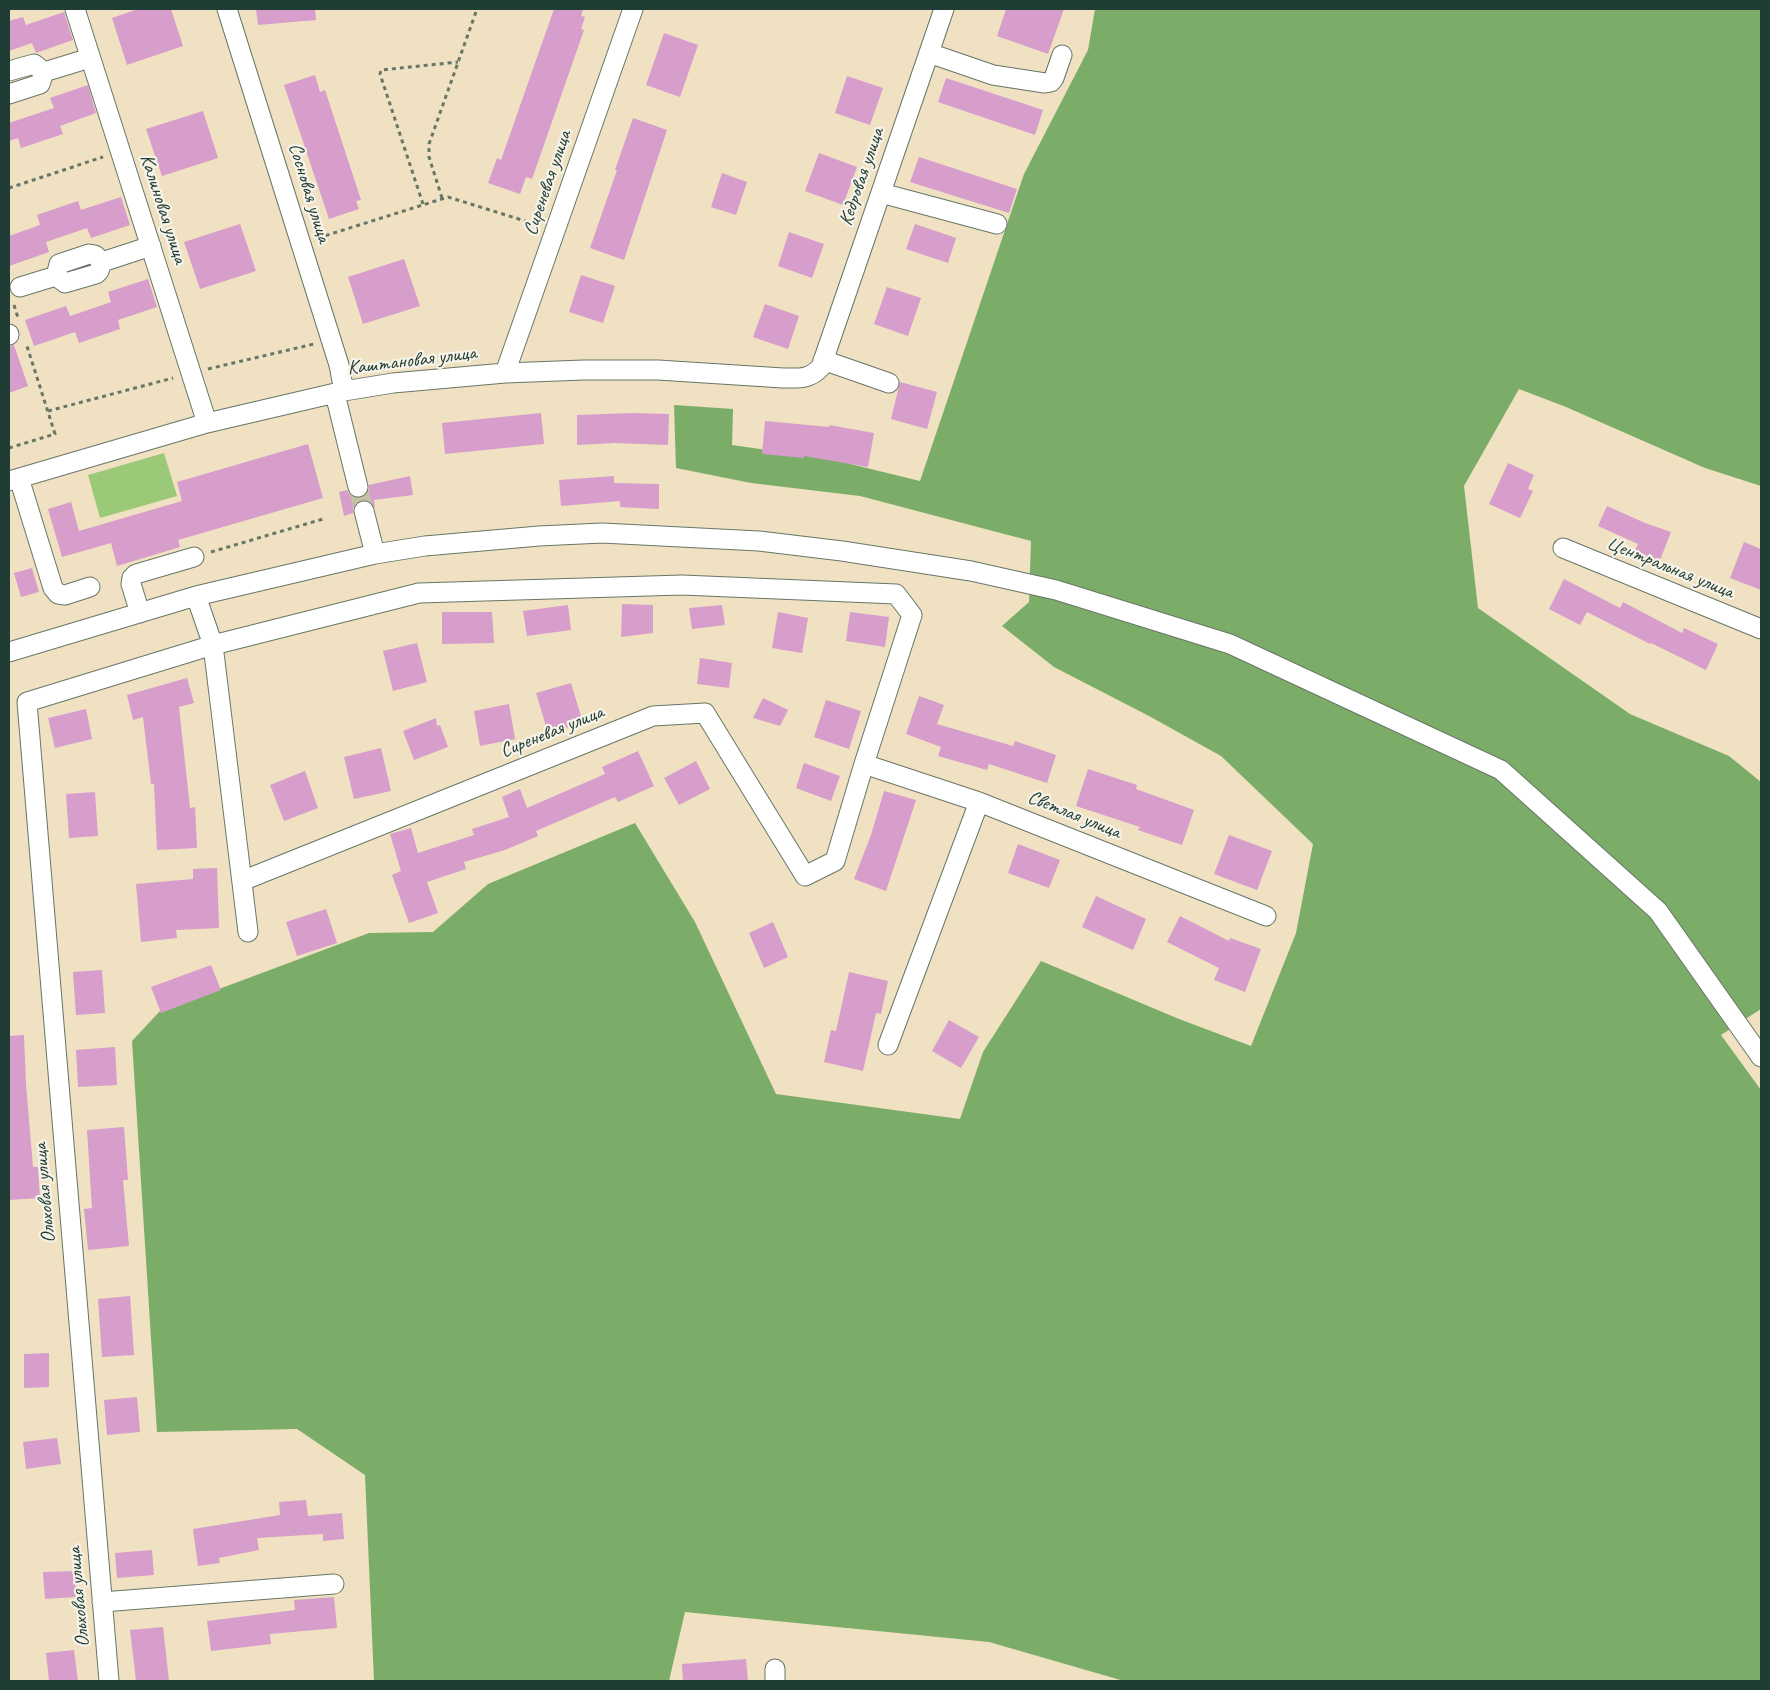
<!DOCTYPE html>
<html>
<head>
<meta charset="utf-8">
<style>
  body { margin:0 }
  #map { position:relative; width:1770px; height:1690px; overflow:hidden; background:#efe1c2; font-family:Caveat,sans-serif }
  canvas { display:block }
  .frame { position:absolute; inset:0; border:10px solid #1f3d34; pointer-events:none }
</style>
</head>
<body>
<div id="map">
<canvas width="1770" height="1690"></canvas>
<div class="frame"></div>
</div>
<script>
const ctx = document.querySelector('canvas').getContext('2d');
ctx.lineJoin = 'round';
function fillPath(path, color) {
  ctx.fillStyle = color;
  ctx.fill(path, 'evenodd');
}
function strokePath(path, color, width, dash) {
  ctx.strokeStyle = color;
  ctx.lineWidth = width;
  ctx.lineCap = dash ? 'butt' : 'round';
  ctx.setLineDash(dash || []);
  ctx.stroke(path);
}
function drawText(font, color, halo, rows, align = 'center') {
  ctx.font = font + ' Caveat,sans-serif';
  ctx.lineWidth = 4.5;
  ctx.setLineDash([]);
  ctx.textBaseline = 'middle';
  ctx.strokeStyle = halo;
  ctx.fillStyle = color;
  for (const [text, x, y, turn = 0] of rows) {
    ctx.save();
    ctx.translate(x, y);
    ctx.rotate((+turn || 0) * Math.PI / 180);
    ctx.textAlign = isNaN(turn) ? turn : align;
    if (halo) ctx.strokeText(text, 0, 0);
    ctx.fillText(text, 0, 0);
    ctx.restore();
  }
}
fillPath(new Path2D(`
  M164,453l13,43 -77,22 -12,-43z`), '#9bc977');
fillPath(new Path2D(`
  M1095,9h666v477l-56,-18 -139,-61 -47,-18 -55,97 14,122 152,106 99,42 32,26v227l-40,26 40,55v591h-637l-135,-39 -304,-30 -16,69h-295l-9,-206 -68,-46 -140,3 -25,-391 28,-30 209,-78 64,-1 55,-48 147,-61 60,99 81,172 184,25 23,-67 58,-91 138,58 72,27 45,-113 17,-89 -92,-88 -72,-40 -95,-49 -52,-41 27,-24 2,-61 -171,-45 -109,-13 -75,-15 -2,-63 59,4 -1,36 98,14 90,22 104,-307 64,-124z`), '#7cad68');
fillPath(new Path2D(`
  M138,9h33l12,37 -56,19 -15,-47z
  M256,9h59l1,11 -58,5z
  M554,9h29l-2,7 4,1 -4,12 3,1 -52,149 -6,-2 -6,17 -32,-11 9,-25 4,2z
  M1006,9h58l-16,45 -51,-18z
  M64,12l9,28 -37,13 -4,-10 -23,8v-30l14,-4 3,8z
  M664,33l34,12 -18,52 -34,-12z
  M315,75l5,17 5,-2 36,110 -5,1 3,8 -30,10 -45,-134z
  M847,76l36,12 -13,37 -35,-12z
  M946,78l97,32 -8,25 -97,-33z
  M88,85l8,28 -36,13 3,8 -42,14 -3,-10 -9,3v-18l45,-15 -4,-10z
  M203,111l15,47 -56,18 -16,-47z
  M633,118l34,12 -43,130 -34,-12 27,-78h-2z
  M819,153l38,14 -14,38 -38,-14z
  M919,157l98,32 -8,24 -99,-31z
  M722,173l25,9 -11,33 -25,-8z
  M121,197l9,28 -39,13 -4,-10 -41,14 3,10 -40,14v-30l31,-11 -3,-10 41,-14 3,9z
  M240,224l16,47 -56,18 -16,-47z
  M915,224l41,14 -8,25 -42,-14z
  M789,232l35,12 -12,34 -34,-12z
  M404,259l16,47 -57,18 -15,-47z
  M581,275l34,11 -12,37 -34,-11z
  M148,279l9,28 -39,13 2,9 -41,14 -4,-11 -41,14 -9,-26 41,-14 4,10 21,-7 20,-7 -3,-10z
  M887,287l34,11 -13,38 -34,-12z
  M765,304l34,12 -11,33 -35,-12z
  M14,345l14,41 -19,7v-47z
  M900,382l37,10 -10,37 -36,-10z
  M541,413l3,31 -99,10 -3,-31z
  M632,413l37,1 -1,31 -53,-2 -38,2v-30z
  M765,421l64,6v-2l45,8 -6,34 -64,-11v2l-42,-4z
  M308,444l15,54 -145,42 2,7 -63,19 -6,-23 -49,14 -14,-48 23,-7 8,29 103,-30 -5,-19z
  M1508,463l26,12 -6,14 5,2 -13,27 -31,-14z
  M410,476l3,19 -39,5 1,8 -3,-4 -5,-4h-6l-4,3 -4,5v5l-9,3 -5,-24 8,-2 3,5 5,3h5l6,-3 3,-5v-5z
  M614,476v7l45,1v25l-39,-2v-6l-59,5 -2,-26z
  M1607,506l38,17 26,9 -13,33 -25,-10 5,-11 -40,-18z
  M1744,542l17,7v41l-31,-12z
  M32,568l7,24 -18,5 -7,-24z
  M1564,579l56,29 3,-6 59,31 2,-5 34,16 -12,26 -55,-27 -1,1 -63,-32 -7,13 -31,-16z
  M622,604l31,1v28l-32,4z
  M568,605l3,25 -44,6 -4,-25z
  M722,605l3,20 -33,4 -3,-21z
  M442,612h50l2,31 -52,1z
  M778,612l30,6 -6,35 -30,-5z
  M850,612l39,5 -4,30 -39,-6z
  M417,643l10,39 -34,9 -10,-40z
  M700,658l32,5 -3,25 -32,-4z
  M187,678l7,25 -15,4 11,101 5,-1 2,41 -40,2 -3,-66h-3l-8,-67 -10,3 -6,-25z
  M571,683l12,40 -35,10 -12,-40z
  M919,696l25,9 -7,19 76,22 2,-5 41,14 -9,28 -58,-19 -2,6 -49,-14 3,-9 -35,-13z
  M763,698l25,12 -8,16 -27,-8z
  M826,700l35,11 -12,38 -35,-12z
  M509,704l6,35 -35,7 -6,-35z
  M86,709l6,30 -37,9 -7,-30z
  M436,718l1,8 3,-1 8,22 -34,13 -11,-29z
  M381,748l10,43 -37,8 -10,-42z
  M638,751l16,35 -36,16 -3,-5 -79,34 2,5 -33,14 -41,12 2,7 -39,13 11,31 -29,10 -17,-48 9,-4 -11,-37 21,-6 7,25 56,-18 -2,-6 37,-12 -7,-20 18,-8 7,19 78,-34 -3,-7z
  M696,761l14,28 -31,16 -15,-27z
  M804,763l36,13 -9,25 -35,-13z
  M1088,769l49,16 -1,4 58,21 -12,35 -44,-15 2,-3 -64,-21z
  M305,771l13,37 -34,13 -14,-36z
  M884,791l32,9 -30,91 -32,-12 17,-44z
  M95,792l3,44 -29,2 -3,-44z
  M1229,835l43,16 -15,39 -43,-16z
  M1018,844l42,16 -11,28 -41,-15z
  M217,868l2,60 -43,2 1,8 -36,4 -5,-58 57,-5v-10z
  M1096,896l50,23 -13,31 -51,-23z
  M326,909l11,34 -40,13 -11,-34z
  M1180,916l49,25 1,-3 31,11 -16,43 -31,-12 5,-12 -52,-26z
  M773,922l15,35 -24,11 -15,-35z
  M211,965l10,25 -60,23 -10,-26z
  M102,970l3,43 -29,2 -3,-43z
  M849,972l39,9 -7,33 -5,-1 -13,58 -39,-9 7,-32 5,1z
  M949,1020l30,17 -18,31 -29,-17z
  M24,1035l2,49 7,83h5l2,31 -31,2v-164z
  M115,1047l2,38 -39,2 -2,-37z
  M124,1127l4,53h-5l6,66 -41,4 -4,-41 8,-1 -5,-78z
  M130,1296l4,59 -32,2 -4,-58z
  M49,1353v34l-25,1v-34z
  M137,1397l3,35 -33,3 -3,-35z
  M57,1438l4,26 -35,5 -3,-27z
  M306,1500l2,16 34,-3 2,26 -21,2v-7l-66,4 2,12 -40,8 1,5 -22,3 -5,-37 87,-14 -1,-13z
  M152,1550l2,25 -37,3 -2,-25z
  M75,1571l1,26 -31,2 -2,-27z
  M334,1597l3,31 -67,6 1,10 -60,7 -4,-30 88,-11 -1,-10z
  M163,1627l6,54h-33l-6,-51z
  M74,1650l4,31h-29l-3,-28z
  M746,1659l2,22h-65l-1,-17z`), '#d79dcb');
strokePath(new Path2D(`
  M358,487l6,24`), '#c5c0a6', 19, [19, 9]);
const minor = new Path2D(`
  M75,9l132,414
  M227,9l112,356 5,26
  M929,53l64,22 52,8 6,-1 3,-4 8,-23
  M9,71l25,-7 10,8
  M44,72l46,-14
  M9,94l31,-10 4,-12
  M881,193l116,31
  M102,262l-3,9 -3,3 -31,9 -9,-7 3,-12 30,-10 6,1 7,7 49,-16
  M20,287l36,-11
  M9,335v-1
  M823,360l66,23
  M505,373l128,-364
  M335,394l23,93
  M19,478l34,110 5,6 7,1 25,-8
  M9,481l198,-58 137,-32 49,-8 112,-10 79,-3h74l125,8c16,0 26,2 38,-11l123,-358
  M364,511l11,43
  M1563,548l198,81
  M196,596l17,49 35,287
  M140,613l-9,-29 1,-6 4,-4 58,-17
  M9,652l187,-56 179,-42 50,-8 114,-10 63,-3 157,8 83,10 129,20 85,19 174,54 271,126 157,141 103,146
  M864,764l115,38 287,114
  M888,1045l91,-243
  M102,1602l232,-18
  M775,1669v12
  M109,1681l-82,-979 186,-57 206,-52 263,-8 214,9 16,21 -48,149 -29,97 -30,15 -100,-163 -52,3 -411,165`);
strokePath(minor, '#687666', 21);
strokePath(new Path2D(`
  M9,188l94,-31
  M442,198l-13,-41v-13l48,-135
  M423,204l-43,-130 1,-4 77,-8
  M318,238l130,-41 90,28
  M14,305l4,13
  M208,369l106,-25
  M48,411l125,-33
  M9,448l46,-14 -29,-91
  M211,552l112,-33`), '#687666', 3, [4, 4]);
strokePath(minor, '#fff', 19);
drawText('20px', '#1f3d34', '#f7f3e8', [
  ["Кедровая улица",862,177,-71],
  ["Сиреневая улица",548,183,-71],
  ["Сосновая улица",309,193,73],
  ["Калиновая улица",163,209,72],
  ["Каштановая улица",412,361,-7],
  ["Центральная улица",1670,568,22],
  ["Сиреневая улица",552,732,-22],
  ["Светлая улица",1074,815,22],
  ["Ольховая улица",45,1193,-95],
  ["Ольховая улица",79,1597,-95]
]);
</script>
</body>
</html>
